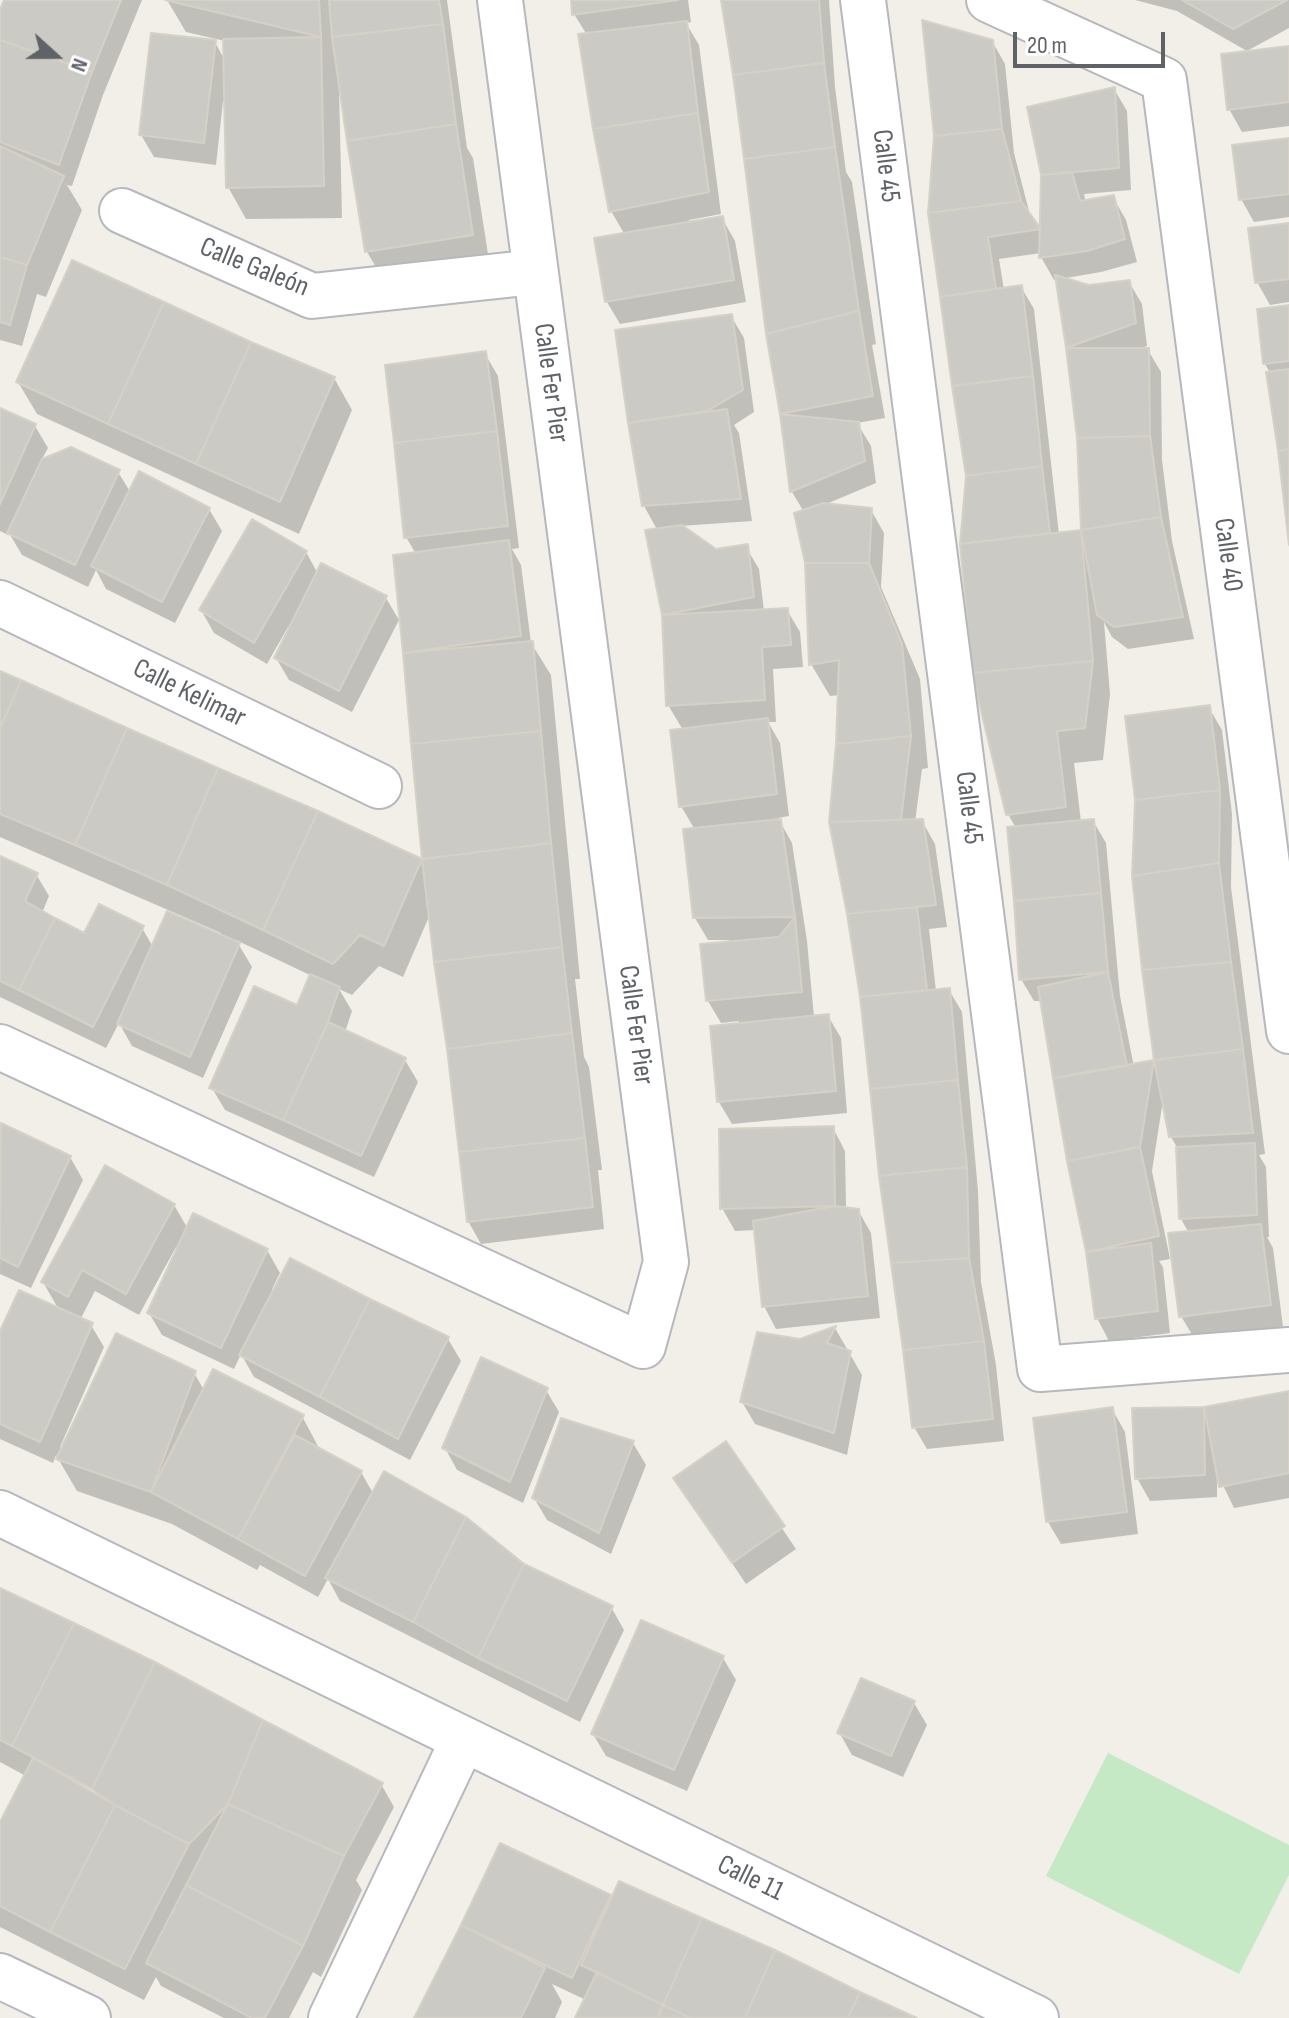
<!DOCTYPE html>
<html>
<head>
<meta charset="utf-8">
<style>
  body { margin:0 }
  #map { position:relative; width:1289px; height:2018px; overflow:hidden; background:#f1efe8; font-family:"Sofia Sans Condensed",sans-serif }
  canvas { display:block }
  .north { position:absolute; left:16px; top:16px; width:80px; height:80px; -webkit-text-stroke:6px #fff; paint-order:stroke; rotate:111deg; font-size:22px; font-weight:700; line-height:32px; text-align:center; color:#5f6368 }
  .north::after { content:''; display:block; margin:auto; width:28px; height:36px; background:#5f6368; clip-path:polygon(50% 0,100% 100%,50% 72%,0 100%) }
  .scale { position:absolute; left:1013px; top:32px; width:152px; height:36px; box-sizing:border-box; border:4px solid #5f6368; border-top:0; padding-left:10px; font-size:24px; line-height:28px; white-space:nowrap; color:#5f6368; -webkit-text-stroke:6px #fff; paint-order:stroke }
</style>
</head>
<body>
<div id="map">
<canvas width="1289" height="2018"></canvas>
<div class="north">N</div>
<div class="scale">20 m</div>
</div>
<script>
const ctx = document.querySelector('canvas').getContext('2d');
ctx.lineJoin = 'round';
function fillPath(path, color) {
  ctx.fillStyle = color;
  ctx.fill(path, 'evenodd');
}
function strokePath(path, color, width, dash) {
  ctx.strokeStyle = color;
  ctx.lineWidth = width;
  ctx.lineCap = dash ? 'butt' : 'round';
  ctx.setLineDash(dash || []);
  ctx.stroke(path);
}
function drawText(font, color, halo, rows, align = 'center') {
  ctx.font = font + ' "Sofia Sans Condensed",sans-serif';
  ctx.lineWidth = 8;
  ctx.setLineDash([]);
  ctx.textBaseline = 'middle';
  ctx.strokeStyle = halo;
  ctx.fillStyle = color;
  for (const [text, x, y, turn = 0] of rows) {
    ctx.save();
    ctx.translate(x, y);
    ctx.rotate((+turn || 0) * Math.PI / 180);
    ctx.textAlign = isNaN(turn) ? turn : align;
    if (halo) ctx.strokeText(text, 0, 0);
    ctx.fillText(text, 0, 0);
    ctx.restore();
  }
}
fillPath(new Path2D(`
  M1108,1753l181,92v30l-50,99 -193,-98z`), '#c5e8c5');
fillPath(new Path2D(`
  M5,0h137l-39,95 -31,91 -5,-1 15,25 -36,87 -9,-3 -15,52 -22,-6v-325z
  M167,0h280l20,148 6,10 17,109 -104,17 -19,-32 -26,-166h-2l3,132 -96,1 -18,-32 -2,-86h-3l-7,64 -62,-8 -13,-22 74,-93 10,19v-20l-39,-9z
  M573,0h115l3,22 -5,1 13,22 22,169 -32,6v4l33,-6 13,23 11,61 -126,22 -13,-22 18,-67 -14,-24 -24,-176 -13,-21z
  M723,0h106l6,87 11,85 6,10 24,162 -4,1 13,73 -28,5 14,23 5,37 -52,22 47,5 13,23 -3,54 39,92 8,89 -6,1 -7,53 7,-1 13,23 12,83 -18,2 7,62 13,-1 13,22 16,179 3,91 15,83 8,76 -77,8 -13,-22 -33,-251 -19,-179 -31,-175 9,-127 -10,1 -19,-32 -7,-152 -12,-20z
  M1135,0h154v28l-42,23 -70,-40z
  M992,41l13,23 9,89 17,66 11,16 1,-60 71,-86 13,22 4,79 -47,4 2,8 27,-5 13,23 11,42 -36,10 -41,7 29,8 40,-5 13,22 5,42 -9,3 10,1 13,22 1,88 10,81 22,98 -66,10 -16,-12 -8,-15 6,72 -7,66 -29,3 7,59 12,-1 13,22 14,153 14,71 19,-5 4,8 52,-362 13,22 10,84 -1,73 34,267 -6,1 7,12 3,70h-2l6,11 10,79 -89,11 -13,-22 8,-83 -8,-14 -3,-70 -7,-12 -8,-37 -11,71 18,88 -11,2 4,6 7,66 -61,8 -12,-23 -9,-66 -19,-92 -26,-159h-9l-13,-22 -5,-151 -8,-14 -34,-141 -12,-129 6,-68zM1041,253v4l13,23 4,-1 21,159 4,94 -24,3 -25,-226 -13,-22 -17,3 -5,-31z
  M1289,48v78l-47,6 -13,-23z
  M1289,140v77l-35,5 -13,-23z
  M1289,225v77l-19,3 -13,-23z
  M1289,307v221l-19,-155 -5,-9 -6,-53z
  M731,316l13,22 10,74 -20,13 5,8 13,88 -72,5 35,25 31,-4 13,22 5,42 23,-1 13,22 3,35 -30,2 3,53h-8l12,21 9,73 -11,2 14,25 15,98 7,76 14,-1 13,22 6,75 -115,11 -13,-22 20,-81 -18,2 -13,-22 21,-61h-21l-13,-22v-88l-14,-24 2,-76 -15,-25 -4,-90 -16,-83 10,-1 -14,-25 -27,-174z
  M250,344l84,34 18,32 -53,124 -262,-120 -19,-32z
  M485,354l13,22 21,172 -7,1 9,16 10,78 20,32 29,304h-5l9,78 5,10 13,103h-4l6,59 -123,15 -13,-23 -37,-309 -28,65 -24,-11 -27,29 -13,-6 13,22 -7,21 60,28 13,22 -44,95 -149,-67 -13,-22 86,-81 14,-31 -76,-36 16,27 -49,111 -71,-32 -13,-23 -13,25 -106,-51v-139l36,16 13,22 -7,17 43,22 57,-7 11,19 67,-10 1,-4 -221,-96v-163l421,186 6,11 -32,-314 21,-3 -10,-17z
  M0,410l35,16 13,22 -7,13 77,11 13,21 78,16 13,22 -47,92 -69,-34 -10,-19 -8,17 -66,-32 -13,-22 -1,2 -8,-4z
  M306,552l12,22 68,24 13,22 -47,92 -63,-32 -13,-22 15,-29 -3,-2 -21,37 -53,-31 -13,-23z
  M1,1125l69,32 13,23 -52,108 -31,-14z
  M833,1128l12,23 1,58 12,1 13,23 9,85 -104,11 -12,-23 -8,-76 -21,1 -13,-23z
  M174,1205l14,24 79,21 13,23 -8,16 176,50 13,22 -51,99 -156,-83 -13,-23 -7,15 -72,-34 -13,-22 30,-64 -3,-2 -37,68 -44,-24 -15,29 11,5 13,22 -44,100 4,1 130,-75 10,17 98,26 18,34 41,22 13,23 237,112 13,23 -44,92 -240,-121 -12,-22 -10,18 -58,-32 -3,5 -85,-46 -95,-33 -21,-36 -3,8 -53,-24v-103l59,-26 -16,-28z
  M835,1328l27,47 -15,80 -92,-31 -13,-22 58,-61z
  M546,1390l13,22 -36,91 -66,-33 -12,-22z
  M1289,1393v105l-55,10 -17,-35v24l-67,4 -13,-23 -3,-68 70,-1z
  M1112,1409l13,23 13,102 -77,10 -13,-22 -13,-102z
  M633,1443l13,22 -35,89 -64,-34 -13,-22z
  M725,1444l71,105 -50,35 -71,-106z
  M0,1591l381,193 13,23 -38,73 6,10 -41,87 -8,-5 -24,46h-65l-63,-32 -5,-9 -12,23 -144,-73v-100l26,-51 -26,-14zM60,1770l33,17 22,16 -2,2 -55,-30z
  M723,1658l13,22 -49,111 -81,-35 -13,-22z
  M914,1703l13,22 -24,52 -51,-22 -13,-23z
  M501,1846l112,53 302,119h-338l9,-18 -34,-16 10,18 -7,16h-138z`), '#0003');
const building = new Path2D(`
  M4,0h117l-29,72 -92,-32v-30z
  M165,0h154l2,37z
  M329,0h110l4,24 -111,13z
  M571,0h107l-106,15z
  M721,0h98l5,63 -91,12z
  M1182,0h105l-54,29z
  M922,20l71,20 9,89 -68,7z
  M687,21l11,92 -105,16 -15,-95z
  M443,24l13,100 -109,17 -15,-104z
  M151,33l65,7 -12,103 -65,-8z
  M321,37l3,149 -98,2 -3,-149z
  M0,40l92,32 -33,93 -59,-23z
  M1289,46v56l-62,8 -6,-56z
  M824,63l11,84 -91,12 -11,-84z
  M1115,87l4,81 -78,7 -14,-68z
  M698,113l11,79 -100,20 -16,-83z
  M456,124l17,111 -108,17 -18,-111z
  M1002,129l19,72 -93,12 6,-77z
  M1289,138v56l-50,6 -7,-55z
  M0,146l64,30 -37,89 -27,-8z
  M835,147l24,164 -93,23 -22,-175z
  M1072,172l8,29 34,-6 11,44 -38,12 -48,7 2,-83z
  M1021,201l20,28 -53,8 8,52 -56,8 -12,-84z
  M723,216l11,64 -129,22 -11,-64z
  M1289,223v56l-34,4 -7,-55z
  M0,257l27,8 -17,60 -10,-3z
  M72,260l92,42 -56,122 -92,-42z
  M1055,275l34,10 41,-5 6,43 -70,25z
  M1022,285l11,91 -81,10 -12,-89z
  M164,302l87,40 -55,122 -88,-40z
  M1289,305v56l-26,3 -6,-55z
  M859,311l14,85 -93,18 -14,-80z
  M732,314l11,76 -36,21 -79,12 -13,-93z
  M251,342l84,35 -55,125 -84,-38z
  M1066,348h83l1,88 -73,2z
  M486,351l11,80 -103,12 -9,-78z
  M1289,369v80l-11,2 -12,-79z
  M1033,376l9,90 -76,10 -14,-90z
  M0,408l36,16 -36,80z
  M727,409l14,90 -99,7 -14,-83z
  M780,414l79,8 6,39 -75,31z
  M497,431l11,95 -104,12 -10,-95z
  M1150,436l11,81 -80,13 -4,-92z
  M71,447l49,23 -45,95 -68,-32 35,-74z
  M1289,449v96l-11,-94z
  M1042,466l8,67 -90,11 6,-68z
  M139,471l71,37 -48,94 -71,-36z
  M823,503l49,5 -3,55h-64l-11,-50z
  M1161,517l22,100 -69,10 -17,-12 -16,-85z
  M252,519l55,32 -53,92 -55,-33z
  M682,525l34,24 32,-5 6,53 -92,18 -17,-85z
  M1081,530l12,131 -121,12 -12,-129z
  M509,540l12,96 -118,17 -10,-98z
  M321,563l66,33 -48,95 -65,-33z
  M805,563h64l33,81 9,92 -75,8 3,-84 -30,5z
  M788,608l3,37 -29,2 3,53 -99,6 -4,-91z
  M533,641l8,90 -130,13 -8,-91z
  M1093,661l-8,67 -28,3 9,76 -60,8 -34,-142z
  M0,671l21,9 -21,49z
  M21,680l106,48 -52,117 -75,-31v-85z
  M1210,705l10,85 -85,10 -10,-84z
  M768,718l9,76 -98,13 -9,-77z
  M127,728l91,40 -51,117 -92,-40z
  M541,731l10,112 -129,16 -11,-115z
  M911,736l-10,84 -72,2 7,-78z
  M218,768l100,43 -55,119 -96,-45z
  M1220,790l-1,73 -87,13 3,-76z
  M318,811l104,48 -38,87 -24,-11 -27,29 -70,-34z
  M781,819l14,98 -102,1 -10,-89z
  M923,819l13,86 -89,9 -18,-92z
  M1094,819l7,74 -87,8 -7,-74z
  M551,843l11,104 -128,15 -12,-103z
  M0,856l38,17 -13,28 30,17 -36,72 -19,-9z
  M1219,863l12,99 -89,8 -10,-94z
  M1101,893l7,79 -89,8 -5,-79z
  M99,904l45,22 -51,101 -74,-37 36,-72 29,15z
  M917,907l10,83 -67,7 -13,-83z
  M167,911l73,32 -50,114 -73,-33z
  M795,917l7,75 -96,9 -6,-57 79,-7z
  M562,947l10,86 -125,16 -13,-87z
  M1231,962l12,87 -89,11 -12,-90z
  M1108,972l19,94 -74,12 -15,-91z
  M310,974l30,13 -12,35 -45,98 -74,-32 45,-102 43,19z
  M950,988l8,92 -88,9 -10,-92z
  M829,1014l7,77 -119,11 -7,-76z
  M328,1022l78,36 -45,98 -78,-36z
  M572,1033l13,105 -126,14 -12,-103z
  M1243,1049l10,84 -84,4 -15,-77z
  M1154,1060l-14,87 -73,14 -14,-83z
  M958,1080l9,87 -88,9 -9,-87z
  M1,1123l70,33 -53,111 -18,-9z
  M834,1126l1,80 -115,3 -1,-80z
  M585,1138l8,69 -126,15 -8,-70z
  M1255,1143l2,72 -78,4 -3,-72z
  M1140,1147l19,89 -73,16 -19,-91z
  M105,1165l70,39 -49,90 -44,-24 -14,27 -27,-15z
  M967,1167l2,91 -78,5 -12,-87z
  M835,1206l24,3 9,87 -106,11 -9,-86z
  M193,1213l75,36 -47,99 -74,-35z
  M1261,1224l10,81 -92,12 -11,-84z
  M1151,1243l7,68 -63,8 -9,-67z
  M290,1258l80,41 -50,98 -81,-42z
  M969,1258l15,83 -81,9 -12,-87z
  M19,1290l74,33 -53,119 -40,-18v-93z
  M370,1299l79,38 -51,102 -78,-42z
  M836,1326l-9,17 24,8 -17,82 -94,-31 17,-70 43,7z
  M116,1333l80,38 -45,121 -95,-33z
  M984,1341l9,78 -81,9 -9,-78z
  M481,1357l67,31 -38,94 -68,-34z
  M213,1369l91,46 -66,124 -87,-47z
  M1289,1391v82l-70,14 -15,-80z
  M1113,1407l14,105 -81,10 -13,-104z
  M1204,1407l1,68 -70,4 -3,-71z
  M561,1418l73,23 -35,92 -67,-35z
  M295,1435l67,36 -57,105 -67,-37z
  M726,1441l59,85 -53,37 -59,-85z
  M384,1471l82,46 -53,105 -88,-44z
  M466,1517l58,47 -46,94 -65,-36z
  M524,1564l89,42 -46,95 -89,-43z
  M0,1588l74,35 -62,123 -12,-6z
  M641,1620l83,36 -50,114 -83,-36z
  M74,1623l81,39 -63,127 -80,-43z
  M155,1662l108,58 -35,84 -39,40 -74,-39 -23,-16z
  M861,1678l54,23 -24,55 -54,-23z
  M263,1720l120,63 -39,73 -116,-52z
  M33,1758l82,47 -65,127 -50,-26v-84z
  M228,1804l116,52 -41,90 -117,-61z
  M115,1805l74,39 -64,125 -75,-37z
  M500,1843l111,52 -39,83 -111,-53z
  M619,1881l83,37 -39,87 -82,-40z
  M186,1885l117,61 -38,72h-13l-106,-55z
  M702,1918l73,32 -30,68h-54l-28,-13z
  M461,1925l84,43 -24,50h-107z
  M775,1950l85,42 -12,26h-103z
  M597,1972l66,33 -6,13h-82z
  M860,1992l57,26h-69z
  M663,2005l28,13h-34z`);
fillPath(building, '#cccac5');
strokePath(building, '#d6d1c6', 2);
const minor = new Path2D(`
  M863,0l177,1369 249,-19
  M989,0l175,80 125,951
  M122,211l190,85 223,-24
  M0,603l379,183
  M0,1047l643,299 23,-84 -166,-1262
  M0,1513l1036,505
  M0,1976l88,42
  M331,2018l132,-278`);
strokePath(minor, '#b5b8bc', 48);
strokePath(minor, '#fff', 44);
drawText('28px', '#5f6368', '#fff', [
  ["Calle 45",885,166,83],
  ["Calle Galeón",254,268,22],
  ["Calle Fer Pier",550,383,82],
  ["Calle 40",1227,555,82],
  ["Calle Kelimar",189,694,26],
  ["Calle 45",968,808,83],
  ["Calle Fer Pier",635,1025,82],
  ["Calle 11",750,1879,26]
]);
</script>
</body>
</html>
